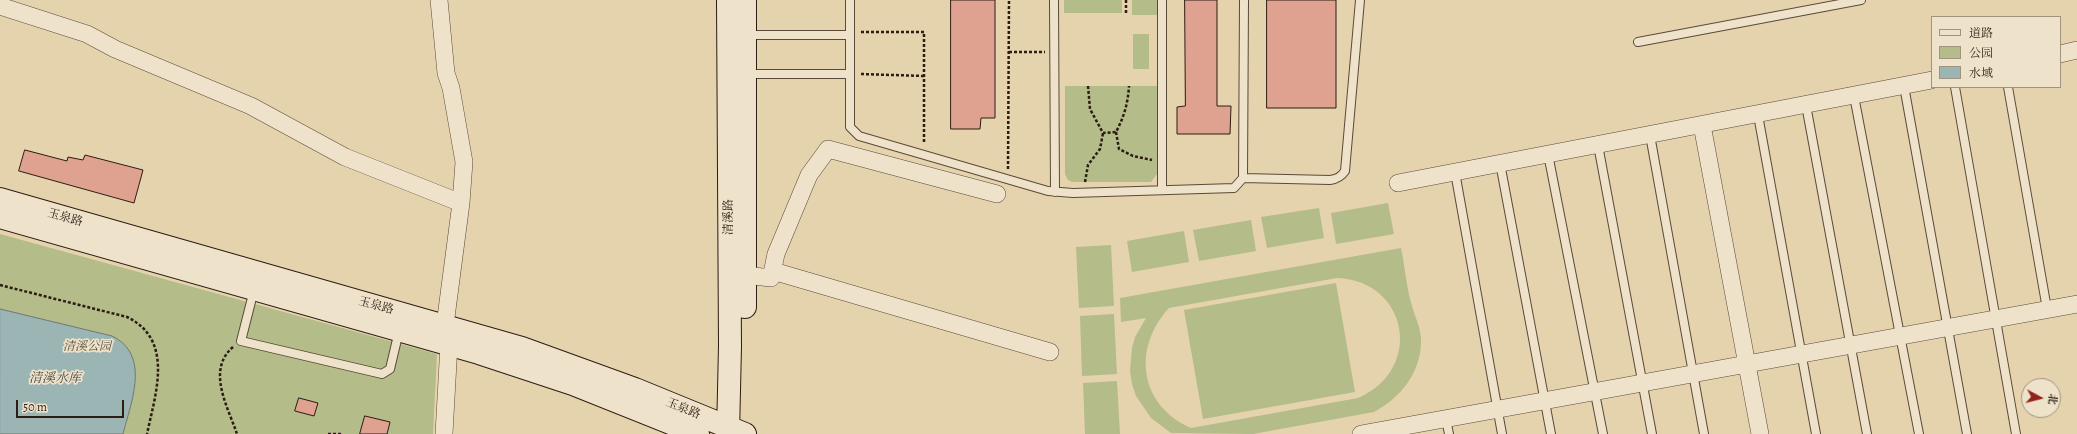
<!DOCTYPE html>
<html>
<head>
<meta charset="utf-8">
<style>
  body { margin:0 }
  #map { position:relative; width:2077px; height:434px; overflow:hidden; background:#e5d3ad; font-family:Alegreya,"Noto Serif SC",serif }
  canvas { display:block }
  .legend { position:absolute; left:1931px; top:16px; width:130px; height:72px; box-sizing:border-box; background:#eee2ca; border:1px solid #a09380; margin:0; padding:5px 7px; list-style:none; font-size:12px; color:#2c1c12 }
  .legend li { display:flex; align-items:center; gap:8px; height:20px }
  .legend b { width:20px; border:1px solid #a09380 }
  .north { position:absolute; left:2021px; top:378px; width:40px; height:40px; box-sizing:border-box; background:#eee2ca; border:1px solid #a09380; border-radius:50%; rotate:97deg; font-size:11px; font-weight:700; line-height:16px; text-align:center; color:#2c1c12 }
  .north::after { content:''; display:block; margin:auto; width:14px; height:18px; background:#8f2418; clip-path:polygon(50% 0,100% 100%,50% 72%,0 100%) }
  .scale { position:absolute; left:16px; top:400px; width:108px; height:18px; box-sizing:border-box; border:2px solid #2c1c12; border-top:0; padding-left:5px; font-size:12px; line-height:14px; white-space:nowrap; color:#2c1c12; -webkit-text-stroke:3px #eee2ca; paint-order:stroke }
</style>
</head>
<body>
<div id="map">
<canvas width="2077" height="434"></canvas>
<ul class="legend">
<li><b style="height:5px;background:#eee2ca"></b>道路</li>
<li><b style="height:11px;background:#b4bc8a"></b>公园</li>
<li><b style="height:11px;background:#9bb5b5"></b>水域</li>
</ul>
<div class="north">北</div>
<div class="scale">50 m</div>
</div>
<script>
const ctx = document.querySelector('canvas').getContext('2d');
ctx.lineJoin = 'round';
function fillPath(path, color) {
  ctx.fillStyle = color;
  ctx.fill(path, 'evenodd');
}
function strokePath(path, color, width, dash) {
  ctx.strokeStyle = color;
  ctx.lineWidth = width;
  ctx.lineCap = dash ? 'butt' : 'round';
  ctx.setLineDash(dash || []);
  ctx.stroke(path);
}
function drawText(font, color, halo, rows, align = 'center') {
  ctx.font = font + ' Alegreya,"Noto Serif SC",serif';
  ctx.lineWidth = 3.5;
  ctx.setLineDash([]);
  ctx.textBaseline = 'middle';
  ctx.strokeStyle = halo;
  ctx.fillStyle = color;
  for (const [text, x, y, turn = 0] of rows) {
    ctx.save();
    ctx.translate(x, y);
    ctx.rotate((+turn || 0) * Math.PI / 180);
    ctx.textAlign = isNaN(turn) ? turn : align;
    if (halo) ctx.strokeText(text, 0, 0);
    ctx.fillText(text, 0, 0);
    ctx.restore();
  }
}
fillPath(new Path2D(`
  M1064,0h58v13h-58z
  M1132,0h25v15h-25z
  M1133,34h16v35h-16z
  M1065,86h92v88l-6,8h-79l-4,-2 -3,-6z
  M1388,203l6,31 -58,10 -5,-31z
  M1319,208l5,30 -57,10 -6,-31z
  M1251,220l5,31 -57,10 -6,-31z
  M1184,231l5,31 -57,10 -5,-31z
  M0,234l437,120 -4,80h-433z
  M1111,245l3,61 -35,2 -3,-61z
  M1401,248c4,18 5,39 11,58 3,11 8,20 9,32 1,33 -19,59 -47,74l-121,22 -82,-1 -20,-15 -15,-22 -4,-12 -2,-13 2,-23 3,-11 11,-19 -25,4 -1,-24zM1337,278c72,3 87,92 21,120l-167,30c-52,-23 -59,-80 -22,-120z
  M1336,283l19,109 -152,27 -19,-109z
  M1114,314l3,60 -35,2 -2,-60z
  M1117,381l3,53h-35l-2,-51z`), '#b4bc8a');
const water = new Path2D(`
  M0,309l112,27c39,19 19,66 11,98h-123z`);
fillPath(water, '#9bb5b5');
strokePath(water, '#6f7874', 1);
const building = new Path2D(`
  M951,0h44v118h-14l-1,11h-29z
  M1185,0h32v106h14l-1,28h-53v-27l8,-1z
  M1267,0h69v108h-69z
  M25,150l42,11 1,-4 15,3 2,-5 58,15 -9,33 -115,-32z
  M299,398l19,5 -4,13 -19,-5z
  M365,416l25,6 -3,12h-27z`);
fillPath(building, '#dfa291');
strokePath(building, '#2c1c12', 1);
const lane = new Path2D(`
  M850,0v127l9,9 189,55 25,2 161,-5 9,-10 1,-178
  M1054,0l1,192
  M745,35h105
  M1638,42l223,-42
  M745,74h105
  M1904,86l63,348
  M1955,87l61,347
  M2008,87l39,222
  M1854,96l65,338
  M1806,105l61,329
  M1758,115l58,319
  M1650,135l54,299
  M1598,145l54,289
  M1548,154l55,280
  M1500,163l51,271
  M1455,172l47,262
  M1243,178l87,2c7,-1 11,-3 15,-9l15,-171
  M1162,190v-190
  M254,290l-13,51 141,33 8,-5 9,-38
  M1446,419l3,15`);
const street = new Path2D(`
  M439,0l7,73 5,15 13,74 -3,41 -16,122
  M0,6l87,28 28,15 136,57 94,51 116,46
  M2060,54l17,-4
  M1702,125l58,309
  M1398,183l534,-103
  M773,271l277,81
  M745,275l26,3 5,-24 33,-79 19,-26 169,45
  M444,434l5,-90
  M1361,434l716,-130`);
const secondary = new Path2D(`
  M0,199l522,149 113,41 110,45
  M0,217l479,136 94,31 125,50
  M745,307v-307
  M728,434l2,-88 -2,-346`);
strokePath(lane, '#5a4a39', 10);
strokePath(street, '#5a4a39', 18);
strokePath(secondary, '#2c1c12', 24);
strokePath(new Path2D(`
  M1126,0v15
  M861,32h63v112
  M1009,52h36
  M861,74l63,2
  M1088,86l2,23 13,24 13,-1c8,-15 12,-29 13,-46
  M1116,132l3,17 14,7 19,4
  M1008,169l1,-169
  M1085,182l3,-17 12,-16 3,-16
  M0,285l127,32c48,23 28,78 20,117
  M233,347c-27,23 -5,60 4,87
  M328,434h15`), '#2c1c12', 2.5, [3, 2]);
strokePath(lane, '#eee2ca', 8);
strokePath(street, '#eee2ca', 17);
strokePath(secondary, '#eee2ca', 22);
drawText('12px', '#2c1c12', '#eee2ca', [
  ["清溪路",729,217,-90],
  ["玉泉路",65,218,16],
  ["玉泉路",376,306,15],
  ["玉泉路",683,409,22]
]);
drawText('italic 12px', '#554c36', '#eee2ca', [
  ["清溪公园",87,347]
]);
drawText('italic 13px', '#4d4a43', '#eee2ca', [
  ["清溪水库",55,379]
]);
</script>
</body>
</html>
